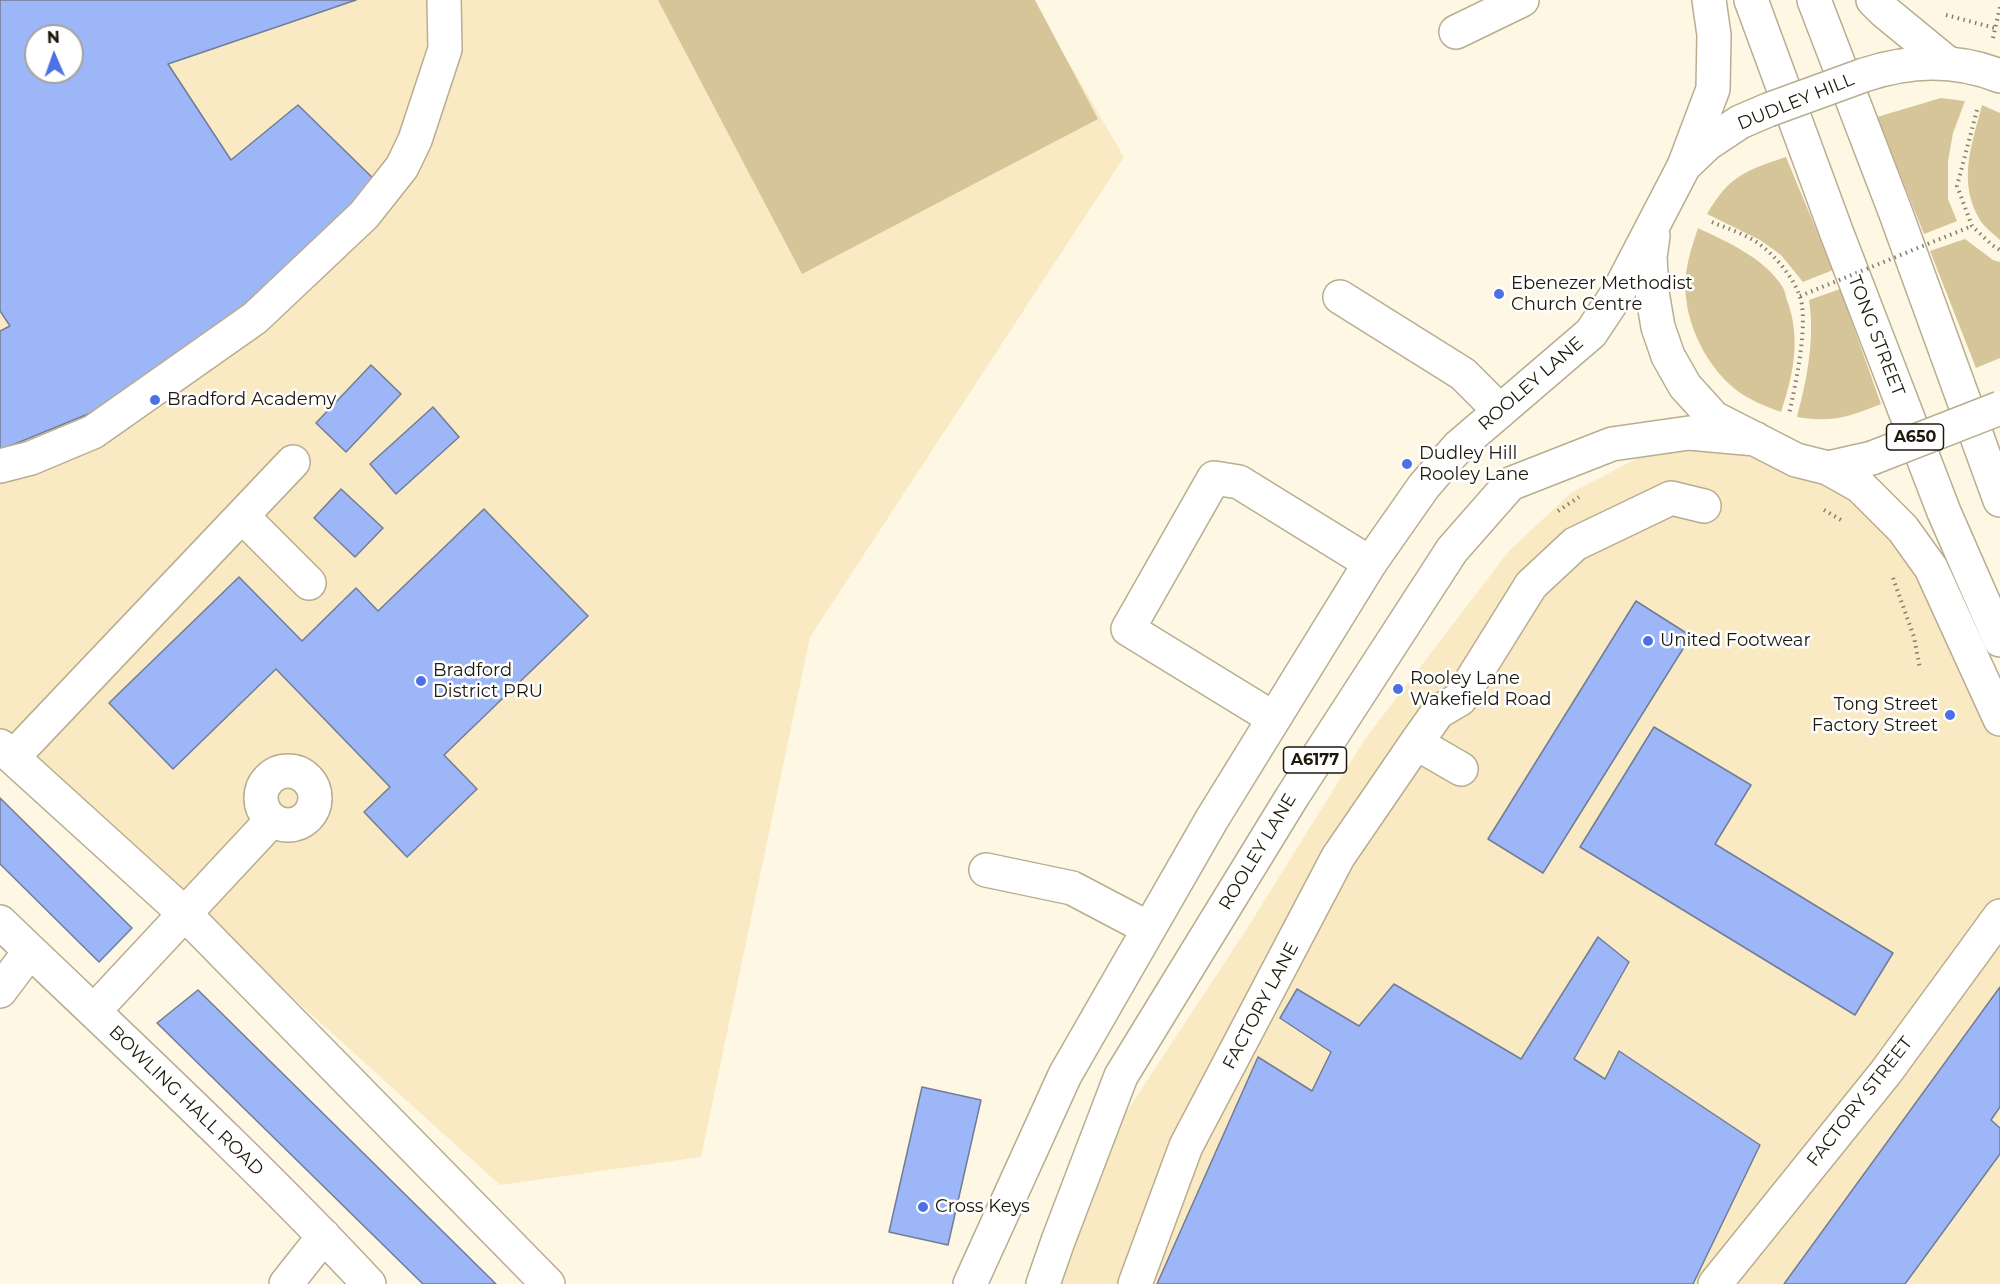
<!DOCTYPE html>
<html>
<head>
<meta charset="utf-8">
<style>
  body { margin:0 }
  #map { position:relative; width:2000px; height:1284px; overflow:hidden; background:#fef7e4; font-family:Montserrat,sans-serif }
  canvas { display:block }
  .north { position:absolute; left:24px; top:24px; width:60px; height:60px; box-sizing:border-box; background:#fff; border:2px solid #a4a39e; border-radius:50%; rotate:358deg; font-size:16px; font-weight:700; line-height:24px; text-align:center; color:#1c180c }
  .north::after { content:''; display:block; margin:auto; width:21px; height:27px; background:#4c71e5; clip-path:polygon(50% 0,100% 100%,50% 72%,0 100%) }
</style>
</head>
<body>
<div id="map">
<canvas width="2000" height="1284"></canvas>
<div class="north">N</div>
</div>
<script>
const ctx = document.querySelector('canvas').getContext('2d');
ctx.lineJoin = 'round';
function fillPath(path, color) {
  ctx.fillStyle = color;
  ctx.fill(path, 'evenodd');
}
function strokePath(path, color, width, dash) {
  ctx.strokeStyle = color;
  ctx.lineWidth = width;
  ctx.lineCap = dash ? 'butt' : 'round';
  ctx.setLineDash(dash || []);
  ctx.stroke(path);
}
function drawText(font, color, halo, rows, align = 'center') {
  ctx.font = font + ' Montserrat,sans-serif';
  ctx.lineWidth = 5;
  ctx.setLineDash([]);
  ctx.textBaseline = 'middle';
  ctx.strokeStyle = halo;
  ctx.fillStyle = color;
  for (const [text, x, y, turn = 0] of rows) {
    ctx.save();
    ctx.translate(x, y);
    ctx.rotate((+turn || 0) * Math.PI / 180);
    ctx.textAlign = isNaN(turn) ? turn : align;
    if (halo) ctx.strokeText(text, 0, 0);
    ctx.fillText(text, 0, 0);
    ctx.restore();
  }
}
fillPath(new Path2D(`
  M0,0h1032l92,157 -314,480 -109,520 -201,28 -500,-452zM36,36h36v36h-36z
  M1714,418l189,111 97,190v565h-945l59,-153 132,-201 119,-191 144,-188 62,-58z`), '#faeac3');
fillPath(new Path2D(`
  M658,0h377l63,119 -296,155z
  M1941,98l24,3 -12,32 -5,28v38l9,22 -33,13 -47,-117z
  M1982,105l18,8v127c-6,-6 -16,-13 -20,-20 -23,-38 -8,-76 2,-115z
  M1786,157l47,113 -30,12 -22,-27 -21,-15 -53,-26c23,-39 38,-43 79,-57z
  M1698,228c29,14 65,29 84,58 3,4 4,12 6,17 13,37 5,73 -7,109 -16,-6 -32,-12 -46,-23 -32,-26 -54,-74 -49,-116 2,-15 7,-30 12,-45z
  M1965,239l28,21 7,2v96l-24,10 -46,-117z
  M1840,289l41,115c-33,13 -48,19 -84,13 10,-38 18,-77 12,-117z`), '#d6c599');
const building = new Path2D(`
  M0,0h356l-188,64 63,96 67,-55 82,80 -106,106 -125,98 -149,61v-119l10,-5 -10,-15zM36,36h36v36h-36z
  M371,365l30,29 -55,58 -30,-29z
  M433,407l26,30 -63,57 -26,-30z
  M341,489l42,39 -28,29 -41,-39z
  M484,509l104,107 -144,139 33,34 -70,68 -43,-45 26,-25 -114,-118 -103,100 -64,-66 130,-126 63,64 54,-53 22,23z
  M1636,601l55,35 -148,237 -55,-34z
  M1654,727l97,58 -36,59 178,109 -38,62 -275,-168z
  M0,798l132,130 -33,34 -99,-98z
  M1598,937l31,25 -55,97 31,20 14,-28 141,94 -67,139h-536l101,-227 54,34 19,-39 -51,-34 17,-29 62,37 35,-42 127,75z
  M2000,987v120l-9,13 9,8v26l-95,130h-121z
  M198,990l298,294h-73l-266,-261z
  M922,1087l59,13 -33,145 -59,-13z`);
fillPath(building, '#9cb6f7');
strokePath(building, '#717c97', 1.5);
const minor = new Path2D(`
  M1456,32l66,-32
  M1340,297l123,77 37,37
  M0,466l31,-8 62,-26 162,-114 109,-103 38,-48 13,-27 30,-91 -1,-49
  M242,516l67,67
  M1273,718l-145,-89 86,-151 25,4 131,81
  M0,746l185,168 363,370
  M13,757l280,-295
  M1461,769l-45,-26 22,-31 22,-13 71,-114 44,-41 96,-46 33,8
  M261 798a27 27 0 1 1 54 0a27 27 0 1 1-54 0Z
  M986,870l86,18 76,40
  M0,922c124,119 251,236 369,362
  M0,991l30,-40
  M94,1011l178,-191
  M286,1284l38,-48
  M1135,1284l51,-138 152,-289 78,-114
  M1715,1284l171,-212 114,-156`);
const major = new Path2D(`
  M1751,0l85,231 108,281 56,128
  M1814,0l81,211 105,289
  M1873,0l11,11 62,51
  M1684,166l29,-77 1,-54 -5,-35`);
const highway = new Path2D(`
  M1864,75c46,-15 90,-17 136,1
  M1653,236l-3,21 2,35 6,35 10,29 17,30 29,32 82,42 32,8 44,-10
  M1828,468l32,18 43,43 28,39 69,151
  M970,1284l95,-209 147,-256 158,-256 54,-77 34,-39 133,-114 28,-42 65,-125 23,-22 33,-22 28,-12
  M1043,1284l15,-43 63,-165 171,-279 160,-247 58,-66 102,-40 77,-11 67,6`);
strokePath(minor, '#b9ad90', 36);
strokePath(major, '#b9ad90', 36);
strokePath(highway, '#b9ad90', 36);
strokePath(new Path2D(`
  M1946,15l49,13
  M1993,38l7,-31
  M1977,110l-20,76 15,40 20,19 8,5
  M1712,222c14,6 30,11 43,19 18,12 36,33 44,53 11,26 -4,93 -10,120
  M1824,510l17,10
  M1558,511l21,-14
  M1893,578l21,59 6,32`), '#837e6e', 4, [1.5, 4.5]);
strokePath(minor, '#fff', 33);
strokePath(major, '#fff', 33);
strokePath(highway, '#fff', 33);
const highwayBridge = new Path2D(`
  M1768,110l96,-35
  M1872,458l128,-50`);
strokePath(highwayBridge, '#b9ad90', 36, []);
strokePath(new Path2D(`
  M1800,296l172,-70`), '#837e6e', 4, [1.5, 4.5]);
strokePath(highwayBridge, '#fff', 33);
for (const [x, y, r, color] of [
  [1499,294,6,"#4c71e5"],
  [155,400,6,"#4c71e5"],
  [1407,464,6,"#4c71e5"],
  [1648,641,6,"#4c71e5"],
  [421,681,6,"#4c71e5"],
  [1398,689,6,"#4c71e5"],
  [1950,715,6,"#4c71e5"],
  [923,1207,6,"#4c71e5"]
]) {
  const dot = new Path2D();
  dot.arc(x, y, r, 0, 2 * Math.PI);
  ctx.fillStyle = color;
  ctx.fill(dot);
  strokePath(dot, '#fff', 2);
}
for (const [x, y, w] of [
  [1915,437,57],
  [1315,760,63]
]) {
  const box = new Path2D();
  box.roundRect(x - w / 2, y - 13, w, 26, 4.5);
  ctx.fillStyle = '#fff';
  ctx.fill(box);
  strokePath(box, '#1c180c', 1.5);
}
drawText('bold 16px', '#1c180c', null, [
  ["A650",1915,437],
  ["A6177",1315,760]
]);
drawText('18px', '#1c180c', '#fff', [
  ["DUDLEY HILL",1796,102,-22],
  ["TONG STREET",1876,336,69],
  ["ROOLEY LANE",1531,384,-41],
  ["ROOLEY LANE",1258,852,-59],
  ["FACTORY LANE",1261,1006,-62],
  ["BOWLING HALL ROAD",186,1101,44],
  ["FACTORY STREET",1860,1102,-52]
]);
drawText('18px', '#1c180c', '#fff', [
  ["Ebenezer Methodist",1511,284],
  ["Church Centre",1511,305],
  ["Bradford Academy",167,400],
  ["Dudley Hill",1419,454],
  ["Rooley Lane",1419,475],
  ["United Footwear",1660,641],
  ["Bradford",433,671],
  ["District PRU",433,692],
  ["Rooley Lane",1410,679],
  ["Wakefield Road",1410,700],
  ["Tong Street",1938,705,"right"],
  ["Factory Street",1938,726,"right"],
  ["Cross Keys",935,1207]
], 'left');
</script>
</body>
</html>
